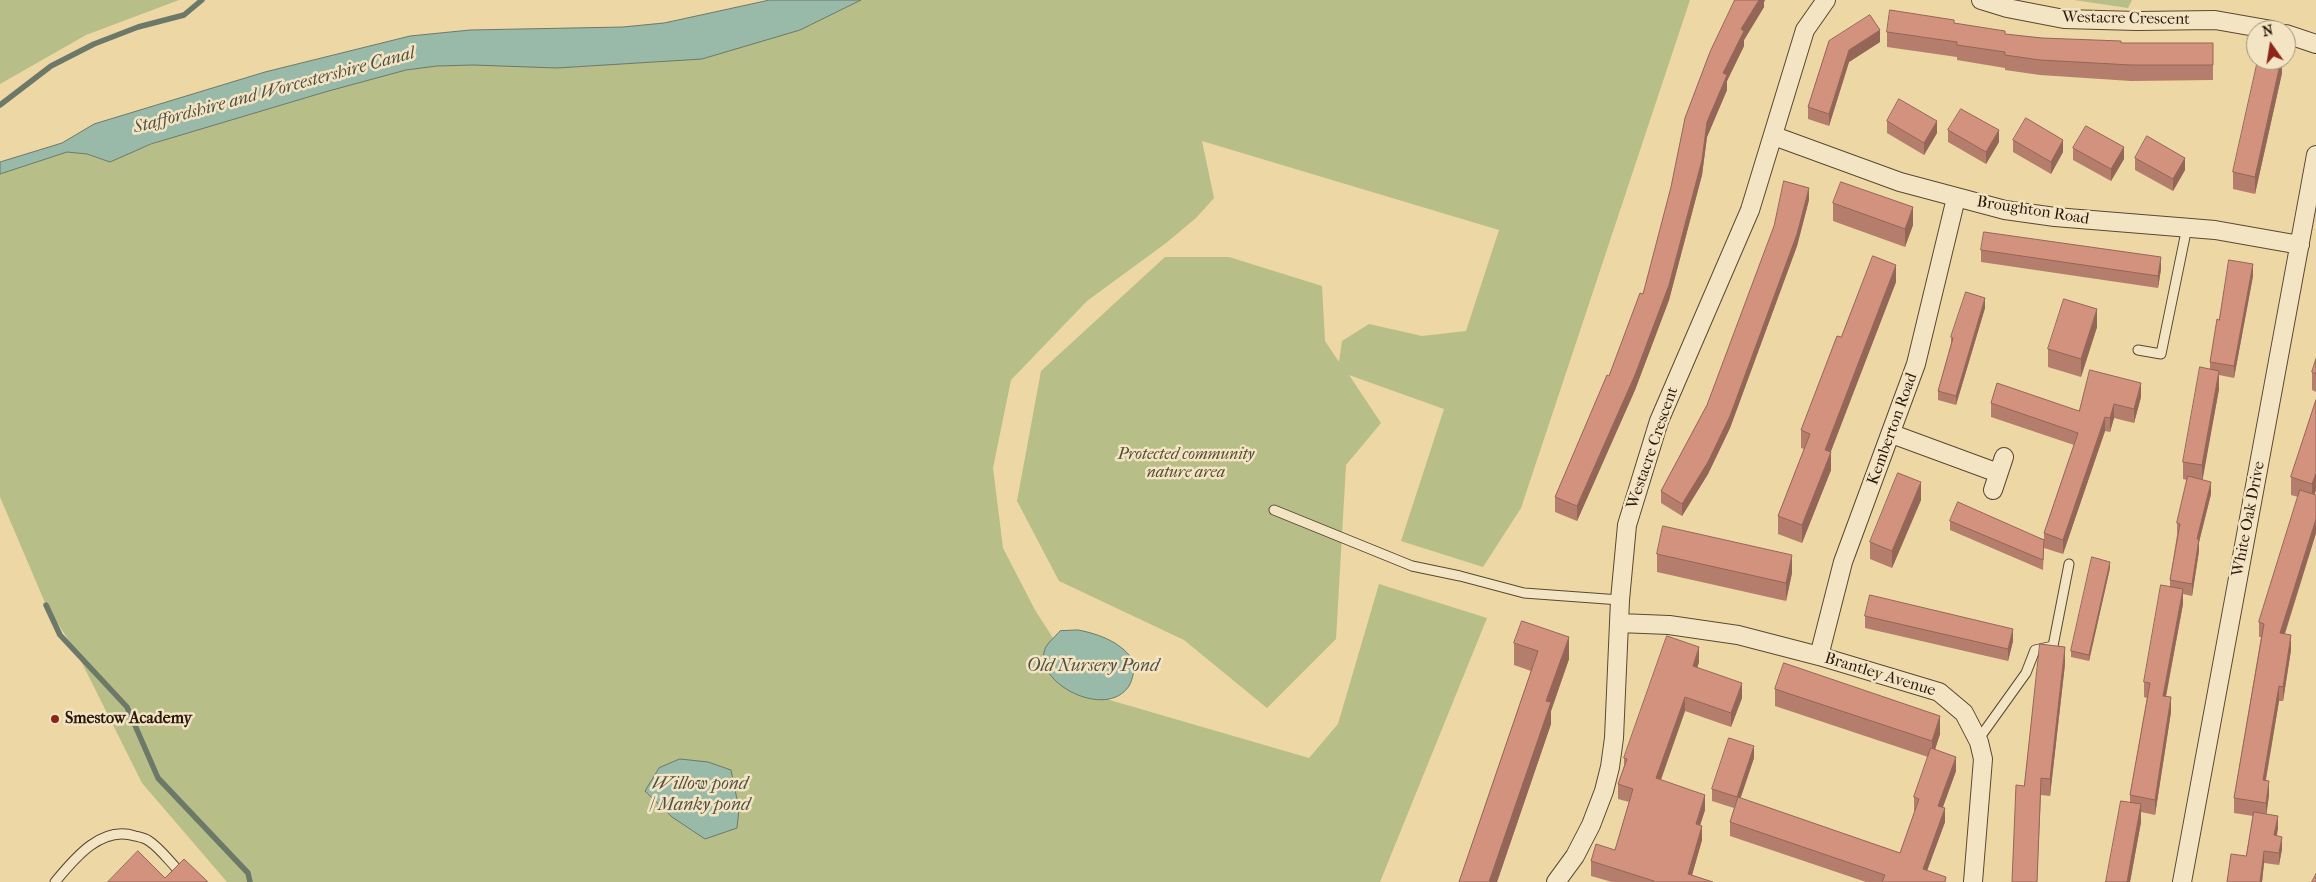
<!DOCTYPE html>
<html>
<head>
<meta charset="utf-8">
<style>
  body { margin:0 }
  #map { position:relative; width:2316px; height:882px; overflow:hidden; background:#ecd7a5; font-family:"IM FELL French Canon",serif }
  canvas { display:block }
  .north { position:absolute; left:2246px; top:20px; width:50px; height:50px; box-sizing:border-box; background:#f3e5c4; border:1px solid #a2937a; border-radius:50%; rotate:347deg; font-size:14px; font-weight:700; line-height:20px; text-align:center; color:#29180a }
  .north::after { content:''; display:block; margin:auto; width:18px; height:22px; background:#8f2418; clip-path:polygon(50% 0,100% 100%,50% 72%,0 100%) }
</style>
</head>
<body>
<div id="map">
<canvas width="2316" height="882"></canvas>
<div class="north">N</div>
</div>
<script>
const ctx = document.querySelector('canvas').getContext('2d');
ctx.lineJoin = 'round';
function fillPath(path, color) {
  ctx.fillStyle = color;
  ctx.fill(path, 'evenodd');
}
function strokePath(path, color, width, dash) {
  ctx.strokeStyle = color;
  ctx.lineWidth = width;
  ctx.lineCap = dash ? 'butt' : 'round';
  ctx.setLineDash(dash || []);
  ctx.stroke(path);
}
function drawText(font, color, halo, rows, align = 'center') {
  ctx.font = font + ' "IM FELL French Canon",serif';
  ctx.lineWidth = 5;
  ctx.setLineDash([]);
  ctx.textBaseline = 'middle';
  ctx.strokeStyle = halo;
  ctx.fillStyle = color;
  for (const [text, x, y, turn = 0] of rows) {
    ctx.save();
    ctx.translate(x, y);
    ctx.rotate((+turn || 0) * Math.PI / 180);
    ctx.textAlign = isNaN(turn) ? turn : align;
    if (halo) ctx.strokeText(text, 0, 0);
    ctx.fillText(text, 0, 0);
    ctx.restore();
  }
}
fillPath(new Path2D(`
  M0,0h179l-93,35 -86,49z
  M861,0h829l-169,508 -38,59 -82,-26 43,-132 -95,-34 32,48 -35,42 -10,174 -69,69 -83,-68 -125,-59 -42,-80 24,-130 124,-114h64l93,29 3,55 14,21 3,-21 27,-17 53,12 44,-5 33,-101 -297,-89 12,57 -18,20 -30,25 -79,58 -76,79 -18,88 10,80 32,62 54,84 220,64 29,-34 41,-140 108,34 -107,264h-1153l-85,-99 -64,-128 -32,-50 -46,-108v-323l67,-22 20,2 23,8c52,-25 110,-39 165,-55 53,-16 107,-36 162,-41 51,-5 103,4 155,0l208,-36z
  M2074,0h58l-4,8z`), '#b7be87');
const water = new Path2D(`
  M770,0h91l-61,30 -98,29 -145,9 -84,-3 -36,1 -31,4 -81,22 -174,52 -41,18 -23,-8 -20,-2 -67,22v-12l62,-19 32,-19 171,-52 145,-36 60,-6 153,-3 41,-4z
  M1078,630c22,4 45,13 57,33 -1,7 -2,16 -6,23 -23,35 -97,-4 -84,-37 2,-6 11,-13 15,-18z
  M680,759l28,3 23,8 8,39 -2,19 -32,11 -33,-22 -27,-26 14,-23z`);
fillPath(water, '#99b9a9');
strokePath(water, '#6c7969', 1);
strokePath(new Path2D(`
  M0,105l51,-39 43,-22 44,-17 46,-12 18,-15
  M46,605l14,30 67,72 31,71 90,95 2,9`), '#6c7969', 5.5);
const service = new Path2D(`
  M2138,350l23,4 26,-127
  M1274,510l138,56 48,10 64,17 96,7
  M1978,740l48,-67 9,-23 18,-4 16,-82
  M55,882c19,-23 46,-57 80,-46 4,1 10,2 14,5 11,7 21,21 31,31`);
const minor = new Path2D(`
  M1981,0l26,8 57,11 73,2 78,-1 57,10
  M2286,34l30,10
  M1774,136l126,46 105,28 50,7 160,13 85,15
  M1892,434l106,39
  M1993,490l11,-33
  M1619,623l50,2 69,10 81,21 120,36 25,21 15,29 4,17 -10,123
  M1819,656l24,-94 73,-198 40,-166
  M1556,882l19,-26 16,-31 13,-34 6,-24 4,-29 6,-138 7,-75 32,-104 91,-211 55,-180 21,-30
  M2182,882l134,-727`);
strokePath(service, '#5a4831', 11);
strokePath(minor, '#5a4831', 20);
strokePath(service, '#f3e5c4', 9);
strokePath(minor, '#f3e5c4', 18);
fillPath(new Path2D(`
  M1735,0h30l-1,2v5l-20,33v6l-17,35v9l-20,47 -5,38 -33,125 -34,90 -58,131 -22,-9v-15l54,-121 34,-82z
  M1954,23l51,11 37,4 79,5h92v37l-82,1 -91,-6 -35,-5v-2l-48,-8v-3l-70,-10v-15z
  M1829,41l51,1 -31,20 -20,64 -21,-7v-12z
  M2282,60v13l-27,121 -22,-5v-17z
  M1887,121l50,12 -13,22 -37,-22z
  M1948,130l51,12 -13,22 -38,-22z
  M2013,140l50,12 -12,22 -38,-22z
  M2073,148l51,11 -13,22 -38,-21z
  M2135,158l50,12 -12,21 -38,-21z
  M1809,200l-12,46 -67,182 -22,46 -26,42 -21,-13v-12l46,-86z
  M1833,203l80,22 -8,22 -72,-26z
  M1981,250l180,19 -3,19 -177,-26z
  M2253,276l-19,102 -15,-3v14l-17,91 9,14 -12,48v9l-7,45 -9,-2v10l-17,93 5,15 -16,103 -14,-3v10l-11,60h-24l24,-80v-7l17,-97 -3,-1v-15l26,-95v-7l7,-45v-12l10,-43 -4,-1v-17l27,-93v-7l9,-42z
  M1896,282l-66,170 1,18 -29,73 -24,-9v-18l26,-67 -3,-1v-18l40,-93z
  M1985,308l-29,97 -18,-5v-9l13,-47v-7z
  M2097,327l-16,50 -33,-10v-18z
  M2316,359v33l-4,-2v-18z
  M2141,397l-7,26 -20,-5 -4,14 -5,-1 -42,123 -19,-6 -1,22 -93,-40v-9l94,18v-6l30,-88 -83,-28v-14l88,8z
  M2316,400v90l-1,4 1,39 -31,101 6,16 -8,51h-4l-13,79 3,15 -3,19 12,14 -1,8 5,13 -3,16 -15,-2 -2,19h-35l19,-26 7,-40 -19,-3v-15l27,-161h-2v-15l39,-125 -7,-2v-18z
  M1921,500l-29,68 -22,-9v-17z
  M1657,554l135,19 -6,28 -129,-29z
  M2110,568l-21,93 -18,-4v-6z
  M1865,616l148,25 -5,20 -143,-33z
  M1514,643l55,16 -18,52v13l-54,158h-38l72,-211 -17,-6z
  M1699,662l-2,6 45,30 -11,29 -46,-16 -24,69 44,30 -5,15 2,15 -10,35 21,7h-101l-21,-6v-15l24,-11 14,-48 -11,-3v-15l6,-18v-8z
  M2065,664l-15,132 -9,-1 -4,87h-25l12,-96z
  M1775,689l165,45 -5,15 21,22 -13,36 2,15 -18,48 19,12h-80l-136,-46v-14l4,-14 -22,-7v-12l42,-31 -14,40 160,55 15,-42h-1v-14l14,-40 -153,-51z`), '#b57e6c');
fillPath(new Path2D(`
  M1759,0h6l-1,2v5l-20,33v6l-17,35v9l-20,47 -5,38 -33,125 -34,90 -58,131v-15l146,-433 18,-44z
  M1880,30v12l-31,20 -20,64v-12l20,-64z
  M2281,60h1v13l-27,121v-17z
  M1937,121v12l-13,22v-12z
  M1999,130v12l-13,22v-12z
  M2063,140v12l-12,22v-12z
  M2124,147v12l-13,22v-12z
  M2185,158v12l-12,21v-12z
  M1809,188v12l-12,46 -67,182 -22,46 -26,42v-12z
  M1913,207v18l-8,22v-18z
  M2161,257v12l-3,19v-12z
  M2253,264v12l-19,102v-12z
  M1896,265v17l-71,185v-17z
  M1985,298v10l-29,97v-9z
  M2097,309v18l-16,50v-18z
  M2219,371v18l-17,94v-18z
  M2141,383v14l-7,26v-14z
  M2114,404v14l-4,14v-14z
  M2105,417v14l-42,123v-14z
  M1831,452v18l-29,73v-18z
  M2316,473v17l-4,12v-18z
  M1921,482v18l-29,68v-17z
  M2211,482v12l-12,48v9l-7,45v-12l5,-45z
  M2316,519v14l-36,115v-15z
  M1792,555v18l-6,28v-18z
  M2110,562v6l-21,93v-6z
  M2183,589v15l-20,107v-15z
  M2013,629v12l-5,20v-12z
  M2291,635v15l-8,51v-14z
  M1569,637v22l-18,52v13l-54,158h-8l57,-181z
  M1699,647v15l-6,19v-15z
  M2065,647v17l-15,132v-17z
  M1742,683v15l-11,29v-14z
  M2279,686v15l-16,94v-15z
  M1685,697v14l-29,82v-15z
  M2171,697v15l-16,103v-15z
  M1940,716v18l-8,25v-18z
  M1754,746v12l-17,51v-12z
  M1956,757v14l-18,49v-14z
  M2269,781v14l-3,23v-15z
  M1705,795v15l-9,28v-14z
  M2141,804v18l-11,60h-3z
  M1945,808v14l-22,60v-13z
  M2278,816v12l-4,19v-12z
  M1702,826v14l-12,42 -2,-8z
  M2282,837v12l-3,16v-12z
  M2264,851v12l-2,19h-2z`), '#946658');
const building = new Path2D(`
  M1735,0h24l-18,29 3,2 -21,42 4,2 -20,47 -5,38 -33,125 -34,90 -58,131 -22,-9 52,-122 2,1 31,-83 3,1 28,-107 14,-69 25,-66z
  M1890,10l64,10v3l51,8v3l37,4 79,3v2h92v22h-82l-91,-5 -35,-5v-3l-48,-7v-3l-70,-10z
  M1870,15l10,15 -31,20 -20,64 -21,-7 21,-66z
  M2258,60h23l-26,117 -22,-5z
  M1899,99l38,22 -13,22 -37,-22z
  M1961,109l38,21 -13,22 -38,-22z
  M2026,118l37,22 -12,22 -38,-22z
  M2086,126l38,21 -13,22 -38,-21z
  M2147,136l38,22 -12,21 -38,-21z
  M1784,181l25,7 -12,46 -67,182 -22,46 -26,42 -21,-13 46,-86 67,-179z
  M1841,182l72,25 -8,22 -72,-26z
  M1984,232l177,25 -3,19 -177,-26z
  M1873,256l23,9 -71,185 6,2 -29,73 -24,-9 32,-82 -9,-4 36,-94 4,1z
  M2229,260l24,4 -19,102 -24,-4 7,-43 2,1z
  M1966,292l19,6 -29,98 -18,-5 15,-53 -2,-1z
  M2064,299l33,10 -16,50 -33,-10z
  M2316,359v15l-4,-2z
  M2200,367l19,4 -17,94 -19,-3z
  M2090,370l51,13 -7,26 -20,-5 -4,14 -5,-1 -42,123 -19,-7 34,-100 -87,-30 6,-20 82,28z
  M2316,400v73l-4,11 -21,-7z
  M1898,473l23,9 -29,69 -22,-9z
  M2188,476l23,6 -14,57h2l-7,45 -22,-4 10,-56 -3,-1z
  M2300,490l16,5v24l-36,114 11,2 -8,52 -4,-1 -16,94 6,1 -3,22 -32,-5 30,-174 -5,-2z
  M1958,502l86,38 -1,20 -93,-39z
  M1663,526l129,29 -6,28 -129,-29z
  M2092,557l18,5 -21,93 -18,-4z
  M2161,585l22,4 -20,107 8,1 -16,103 -25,-5 20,-112 -6,-1z
  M1870,595l143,34 -5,20 -143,-33z
  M1522,621l47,16 -23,64 5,1 -62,180h-30l79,-231 -24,-8z
  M1667,636l32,11 -6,19 49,17 -11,30 -46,-16 -29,81 49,17 -9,29 6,2 -14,48 25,8h-59v-1l-63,-20 5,-17 19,6 18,-61 -15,-5 9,-25 -3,-1z
  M2040,644l25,3 -15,132 -9,-1 -4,104h-25l4,-97 8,1z
  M1784,663l156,53 -8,25 -157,-52z
  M1729,738l25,8 -17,51 -25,-8z
  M1931,748l25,9 -18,49 7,2 -22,61 23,8 -1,5h-63l3,-7 -155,-53 8,-25 162,56 19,-54 -5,-2z
  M2121,801l20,3 -14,78h-21z
  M2254,812l24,4 -4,19 8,2 -3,16 -15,-2 -4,31h-33l4,-28 15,2z
  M138,851l27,27 19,-19 24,23h-100z
  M2316,874v8h-4z`);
fillPath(building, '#d3927e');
strokePath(building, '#946658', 1);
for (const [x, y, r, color] of [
  [55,719,5,"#8f2418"]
]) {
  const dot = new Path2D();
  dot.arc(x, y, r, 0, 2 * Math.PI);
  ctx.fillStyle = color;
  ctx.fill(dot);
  strokePath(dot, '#f3e5c4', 2);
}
drawText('16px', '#29180a', '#f3e5c4', [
  ["Westacre Crescent",2126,19,1],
  ["Broughton Road",2033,211,9],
  ["Kemberton Road",1893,429,-70],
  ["Westacre Crescent",1653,448,-71],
  ["White Oak Drive",2249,519,-79],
  ["Brantley Avenue",1880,675,17]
]);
drawText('italic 16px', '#544a30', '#f3e5c4', [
  ["Protected community",1186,455],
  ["nature area",1186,473]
]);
drawText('bold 16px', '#29180a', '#f3e5c4', [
  ["Smestow Academy",65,719]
], 'left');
drawText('italic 18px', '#505042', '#f3e5c4', [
  ["Staffordshire and Worcestershire Canal",274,91,-15],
  ["Old Nursery Pond",1093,667],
  ["Willow pond",700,785],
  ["/ Manky pond",700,806]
]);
</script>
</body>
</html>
